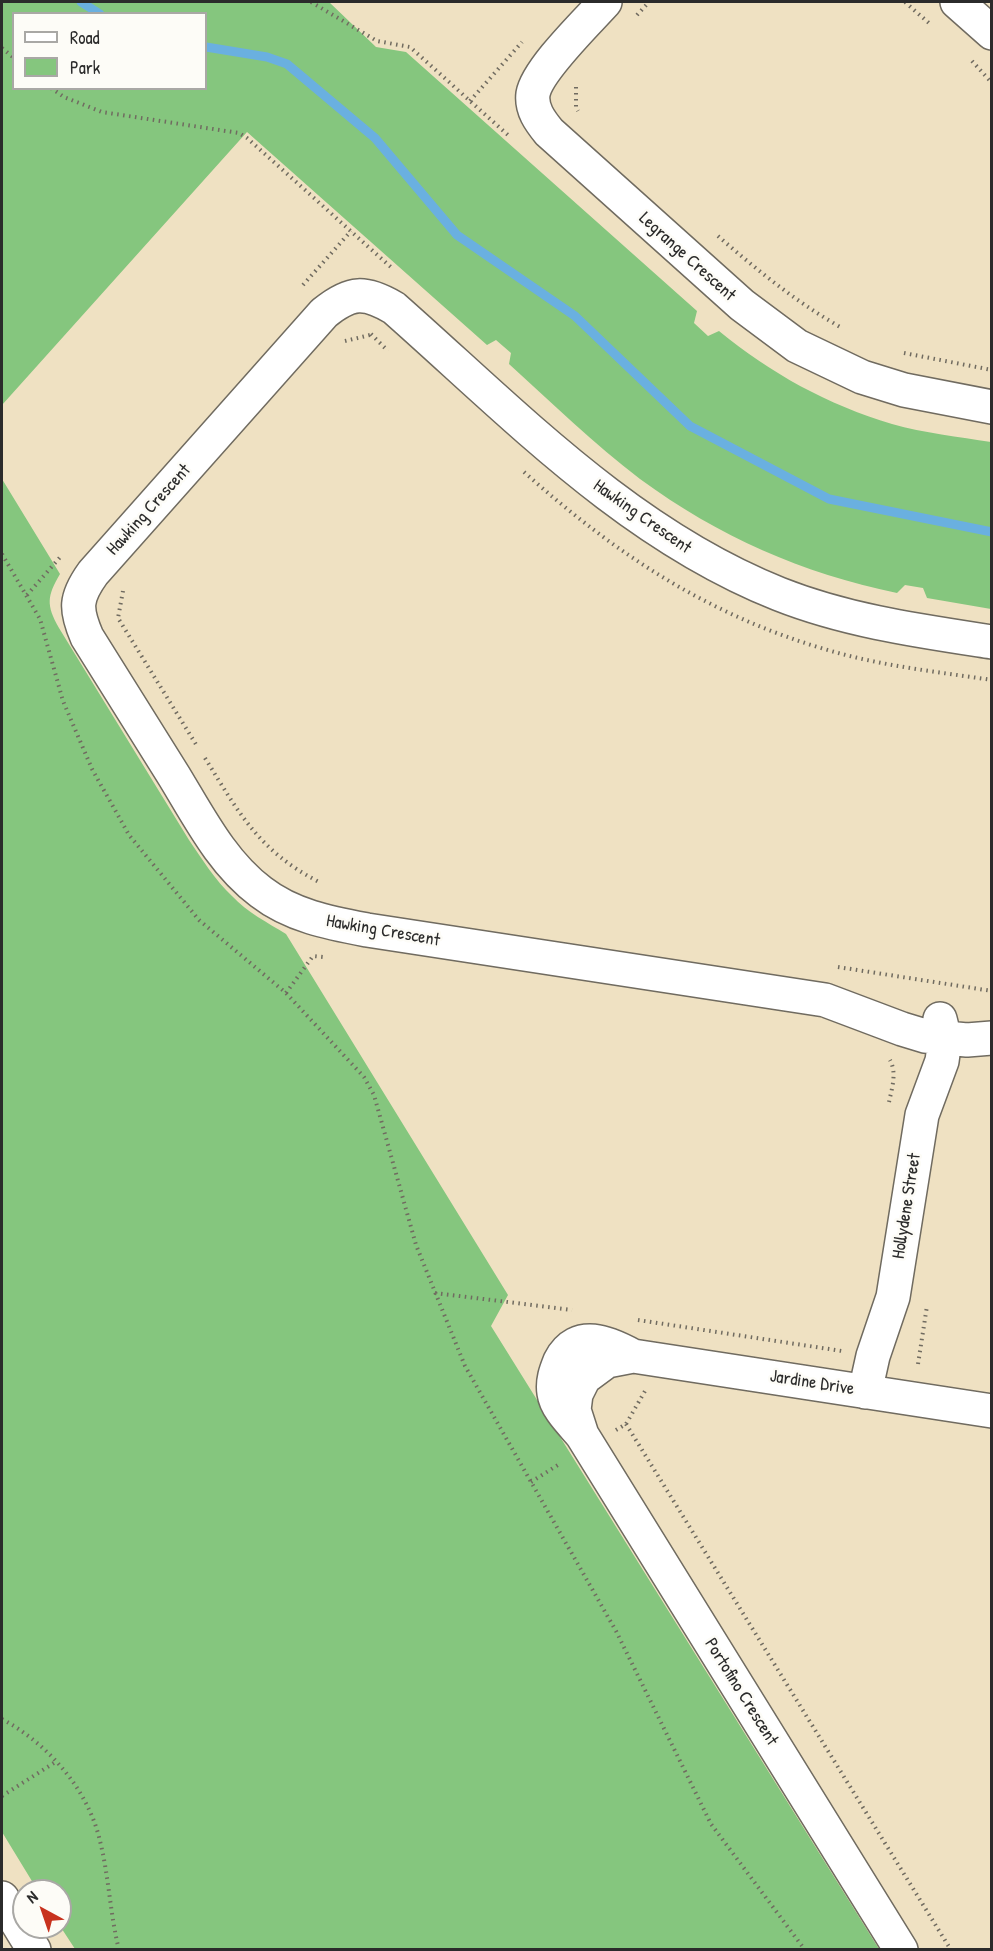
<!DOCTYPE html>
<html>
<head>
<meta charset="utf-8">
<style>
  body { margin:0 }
  #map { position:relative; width:993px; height:1951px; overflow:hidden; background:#efe1c2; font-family:"Patrick Hand",sans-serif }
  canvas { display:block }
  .frame { position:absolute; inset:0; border:3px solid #2b2b2b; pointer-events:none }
  .legend { position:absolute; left:12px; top:12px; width:195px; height:78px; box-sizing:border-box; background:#fdfcf7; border:2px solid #a9a8a5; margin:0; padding:8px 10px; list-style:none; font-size:18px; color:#2b2b2b }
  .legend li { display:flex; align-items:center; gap:12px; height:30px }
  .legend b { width:30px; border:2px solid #a9a8a5 }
  .north { position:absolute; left:12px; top:1879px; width:60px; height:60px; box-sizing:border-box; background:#fdfcf7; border:2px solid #a9a8a5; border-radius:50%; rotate:320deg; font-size:16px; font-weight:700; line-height:24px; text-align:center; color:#2b2b2b }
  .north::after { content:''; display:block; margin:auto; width:21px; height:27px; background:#c8321e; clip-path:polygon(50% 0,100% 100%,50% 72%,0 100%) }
</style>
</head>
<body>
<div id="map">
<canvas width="993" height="1951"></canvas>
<div class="frame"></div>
<ul class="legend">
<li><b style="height:8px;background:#fff"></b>Road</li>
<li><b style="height:16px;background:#85c67e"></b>Park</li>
</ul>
<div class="north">N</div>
</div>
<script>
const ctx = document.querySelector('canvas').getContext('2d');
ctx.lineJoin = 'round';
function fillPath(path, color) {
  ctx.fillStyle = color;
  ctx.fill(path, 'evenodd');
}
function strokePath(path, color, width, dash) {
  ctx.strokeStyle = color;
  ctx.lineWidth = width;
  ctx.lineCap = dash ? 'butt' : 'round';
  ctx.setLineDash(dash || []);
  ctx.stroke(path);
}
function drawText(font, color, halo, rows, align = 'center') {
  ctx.font = font + ' "Patrick Hand",sans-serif';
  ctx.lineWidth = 5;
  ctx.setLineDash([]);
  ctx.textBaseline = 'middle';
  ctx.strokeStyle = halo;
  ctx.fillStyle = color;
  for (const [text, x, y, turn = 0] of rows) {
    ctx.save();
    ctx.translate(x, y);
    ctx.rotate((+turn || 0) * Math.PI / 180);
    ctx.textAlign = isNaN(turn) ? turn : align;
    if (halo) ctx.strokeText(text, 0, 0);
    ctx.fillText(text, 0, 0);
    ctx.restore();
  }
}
fillPath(new Path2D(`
  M2,2h327l47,45 30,5 291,259 -3,12 14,13 11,-5c51,42 109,74 173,93 32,9 67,13 99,18v167l-64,-11 -4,-10 -18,-3 -8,8c-95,-20 -178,-56 -257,-114 -46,-35 -88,-76 -131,-115l2,-11 -15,-13 -9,5 -240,-213 -245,273zM14,14h192v74h-192z
  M2,479l58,95c-13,22 -14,31 -1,54l130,212c13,19 26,40 43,56 15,16 36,27 54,38l222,361 -17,31 388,623h-804l-15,-23v-35h-22l-36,-59z`), '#85c67e');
strokePath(new Path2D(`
  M81,2l19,12
  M206,47l61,10 20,7 88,74 82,97 118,81 115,110 139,73 163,33`), '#6ab0e0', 9);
const minor = new Path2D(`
  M605,2c-17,19 -68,68 -72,92 -2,15 7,27 16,38l193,173 55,41 65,31 42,13 88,17
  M957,2l35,31
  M992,642c-72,-11 -145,-21 -213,-48 -151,-60 -265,-180 -385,-286 -29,-17 -43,-17 -70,5l-231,260c-18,25 -18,36 -6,64 29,46 58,93 87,139 25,41 48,87 87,116 31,24 69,31 106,38l458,70 77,29 23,7 42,4 25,-2
  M865,1392l8,-36 20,-59 29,-182 20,-54 3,-22 -5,-20
  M582,1435l-8,-25 2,-16 8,-16 23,-17 26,-5
  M2,1898l32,52
  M901,1950l-319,-515c-10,-12 -26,-27 -28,-42 -2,-12 2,-22 6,-32 17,-33 49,-18 73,-5l359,55`);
strokePath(minor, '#706b60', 36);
strokePath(new Path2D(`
  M311,2l66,39 33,6 98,88
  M905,2l25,22
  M637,15l12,-13
  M2,48l12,10
  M972,61l20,22
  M576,87v21l2,3
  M51,88l13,9 38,15 137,21 8,5 145,130
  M470,101l52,-59
  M718,236c39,34 78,66 124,92
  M303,285l48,-54
  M371,334l17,17
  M345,341l25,-6
  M904,353l88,17
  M524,472c93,83 185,144 307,179 52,15 107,21 161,29
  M2,554l38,65 23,82 29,68 37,66 70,85 87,73 78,84 10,18 42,150 49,121 151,265 95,193 94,126
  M123,591l-5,27 79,128
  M27,595l35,-40
  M205,758c34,55 54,93 114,124
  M838,967l154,24
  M286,993l27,-37 10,1
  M889,1102c3,-14 8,-29 1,-42
  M435,1293l137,17
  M638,1320l204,31
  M918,1364l9,-58
  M626,1424l325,526
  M616,1430l10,-6 19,-33
  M531,1482l30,-19
  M2,1719c46,25 86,70 98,122 9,36 10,73 19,109
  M2,1796l55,-35`), '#706b60', 4, [1.5, 4.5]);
strokePath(minor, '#fff', 33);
drawText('18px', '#2b2b2b', '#fdfcf7', [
  ["Legrange Crescent",687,257,42],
  ["Hawking Crescent",149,510,-48],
  ["Hawking Crescent",642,517,35],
  ["Hawking Crescent",383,931,10],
  ["Hollydene Street",907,1206,-81],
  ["Jardine Drive",812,1383,9],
  ["Portofino Crescent",741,1692,58]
]);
</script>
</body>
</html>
